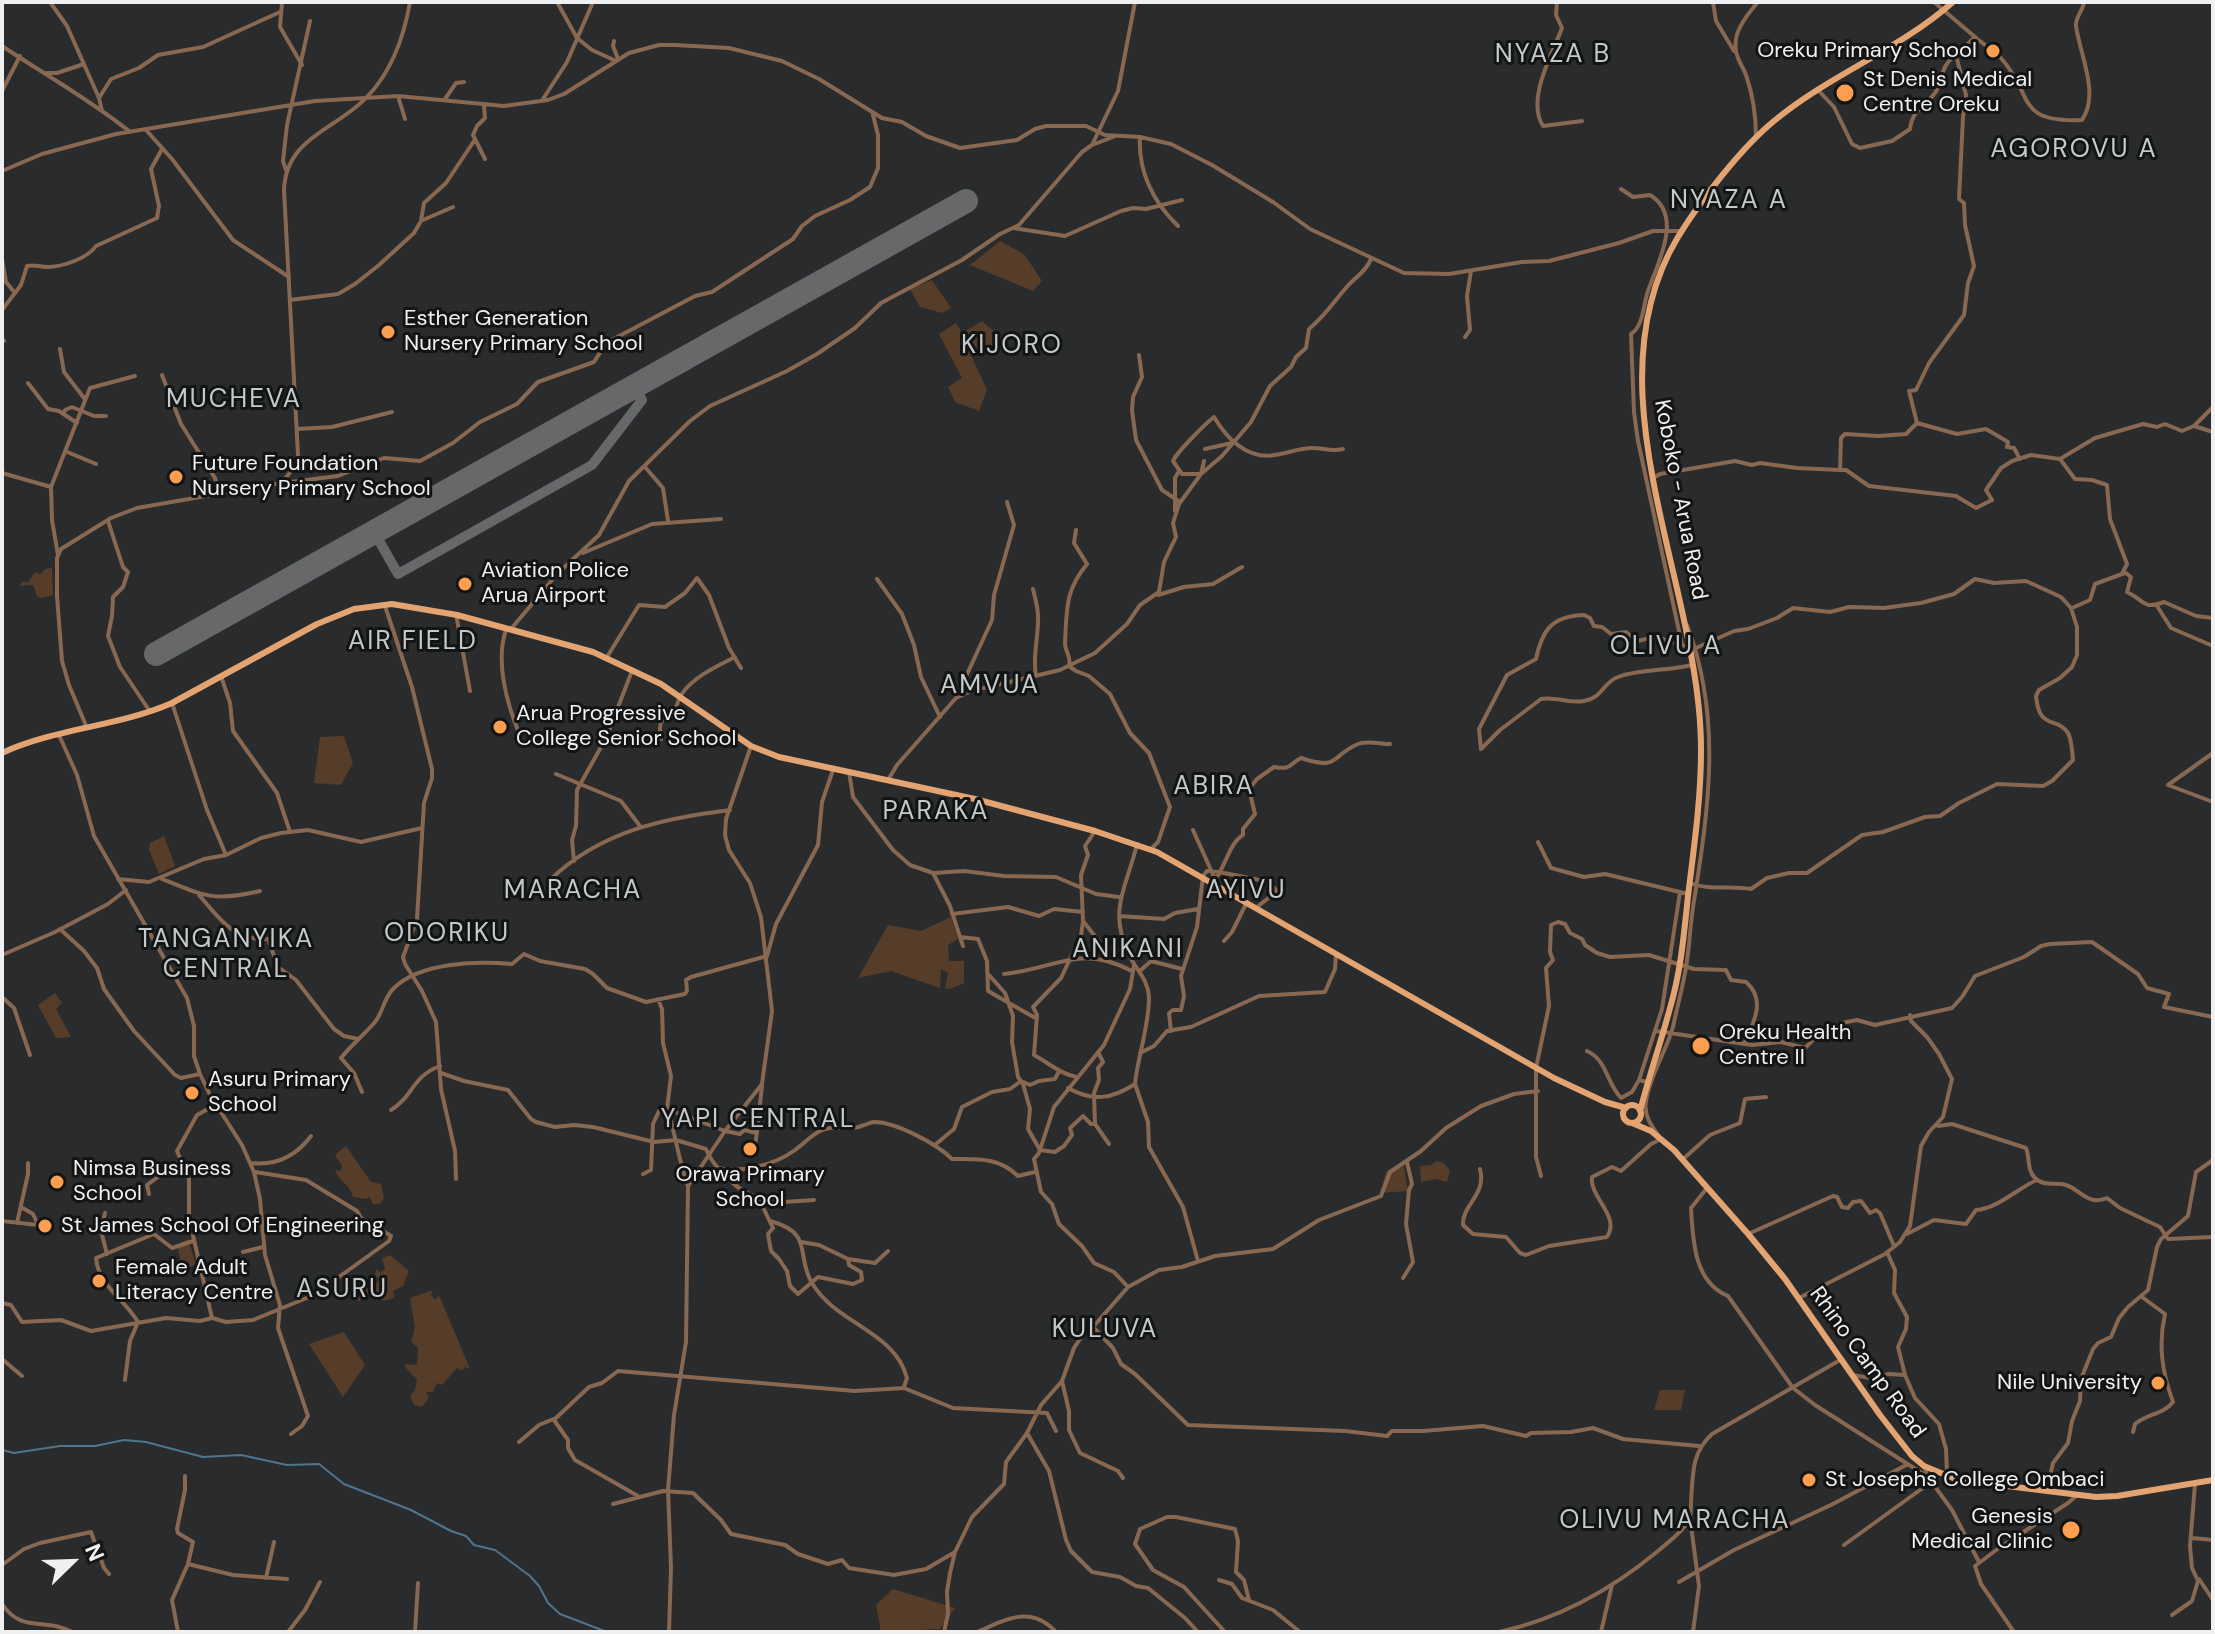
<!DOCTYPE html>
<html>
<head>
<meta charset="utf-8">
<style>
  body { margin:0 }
  #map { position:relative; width:2215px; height:1634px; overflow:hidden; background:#292b2d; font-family:"DM Sans",sans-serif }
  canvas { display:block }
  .frame { position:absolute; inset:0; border:4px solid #eff0f1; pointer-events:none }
  .north { position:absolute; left:32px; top:1522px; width:80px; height:80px; -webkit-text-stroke:6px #131414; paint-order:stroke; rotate:67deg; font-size:22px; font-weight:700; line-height:32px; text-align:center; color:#eff0f1 }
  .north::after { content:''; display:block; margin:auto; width:28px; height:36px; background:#eff0f1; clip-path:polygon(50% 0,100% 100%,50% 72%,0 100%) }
</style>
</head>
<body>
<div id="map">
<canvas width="2215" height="1634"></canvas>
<div class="frame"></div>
<div class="north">N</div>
</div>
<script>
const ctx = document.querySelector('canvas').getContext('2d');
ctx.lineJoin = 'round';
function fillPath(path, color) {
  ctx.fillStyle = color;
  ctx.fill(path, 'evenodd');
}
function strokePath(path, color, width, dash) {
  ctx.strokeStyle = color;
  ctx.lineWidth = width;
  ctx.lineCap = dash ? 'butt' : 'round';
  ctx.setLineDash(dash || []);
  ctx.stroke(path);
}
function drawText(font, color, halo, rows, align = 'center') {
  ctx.font = font + ' "DM Sans",sans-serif';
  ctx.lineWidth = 6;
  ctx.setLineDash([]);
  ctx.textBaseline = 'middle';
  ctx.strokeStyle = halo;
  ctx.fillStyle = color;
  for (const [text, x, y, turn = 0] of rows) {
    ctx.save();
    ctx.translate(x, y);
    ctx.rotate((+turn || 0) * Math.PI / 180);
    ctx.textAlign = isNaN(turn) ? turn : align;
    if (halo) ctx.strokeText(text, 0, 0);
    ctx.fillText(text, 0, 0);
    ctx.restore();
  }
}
fillPath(new Path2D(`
  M1000,241l24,13 18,27 -9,10 -63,-26z
  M932,280l19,28 -9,5 -22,-6 -10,-18z
  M982,321l23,20 -2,8 -33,4 17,37 -8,21 -24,-9 -7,-15 14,-9 -23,-44 17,-11 6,10z
  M52,568l1,27 -12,3 -4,-2 -4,-11 -13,1 2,-4h6l7,-10 6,2 4,-5z
  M344,736l9,27 -12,22 -27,-2 6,-46z
  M164,836l11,30 -16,8 -10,-24 1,-7z
  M951,917l7,22 -10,6 1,16h15v22l-14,6 -5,-1 3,-15 -7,-4 -1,19 -49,-17 -33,7 30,-53 33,6z
  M55,993l7,10 -6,6 15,28 -15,1 -18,-33z
  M346,1146l25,36 10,2 3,14 -4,6h-7l-4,-8 -2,3 -14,-2c-2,-11 -13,-15 -18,-26l6,-1 1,-4 -7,-11z
  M1436,1161l6,1 8,8 -3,12 -11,-3 -15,3 -1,-16 11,-1z
  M1403,1162l5,29 -28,2 6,-21z
  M188,1239l8,25 -13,7 -6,-26z
  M390,1255l19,16 -6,15 -10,5 1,7 -10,3 -11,-6 -10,-1 -3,7 -5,-1 -1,-10 7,-5 7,3 7,-2 4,-7 -4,-4 2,-7 3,5 5,-4 -3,-11z
  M433,1290l-2,5 4,5 4,-5 31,74 -6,-2 -1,4 -6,-3 -15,17 -5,-2 -4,9h-7l3,6 -7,9 -8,-2 -4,-9 5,-6 2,-10 -12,-13v-3l12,1 1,-17 -7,-6 4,-15 -5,-29z
  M344,1332l21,33 -22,32 -34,-53z
  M1660,1390h25l-4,20h-27z
  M893,1589l62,19 -15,21 -59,3 -5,-27z`), '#563d2a');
strokePath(new Path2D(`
  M2,1450l12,3 46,-7h35l29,-6 22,2 57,15 38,-2 46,10 32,-1 25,20 67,26 40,21 15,5 8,9 21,5 35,26 9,10 9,17 12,11 47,18`), '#4f758e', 2);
strokePath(new Path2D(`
  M374,532l24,42 194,-109 50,-65 -8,-14`), '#66686a', 10);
strokePath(new Path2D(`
  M156,654l810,-453`), '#66686a', 24);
strokePath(new Path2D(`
  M50,2l17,24 32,72 3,13
  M282,2l-2,25 22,38
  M557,2l20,36 15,12 24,11
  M1557,2l-1,13 6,13c-10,27 -36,71 -19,98l39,-5
  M1713,2l3,19 18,30
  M1934,2l41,35 -19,18
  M1975,37c8,7 18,13 25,20 35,38 14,66 82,63 18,-26 -2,-65 -6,-94 -1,-9 7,-15 8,-24
  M614,41l-1,5 5,13
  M2,46c42,28 87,53 127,85
  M47,73h10l27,-9
  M1818,90l16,17 18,37 8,4 32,-7 18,-12c2,-19 15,-23 25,-36 10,-14 3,-25 21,-38l10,40 -3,22 -4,82 5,4 1,22 9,41 -6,17 -4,32 -35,48 -13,27 -7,1 8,32
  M2,91l18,-35
  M398,96l7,23
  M99,98l12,-19 28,-11 19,-13 45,-8 77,-35
  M445,99l11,-16 8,-1
  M543,99l24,-37 26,-60
  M484,105l1,13 -8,8 -4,9 12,24
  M146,130l26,29 61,81 56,37
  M1140,137c-2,34 13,65 38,89
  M1756,137c0,-21 -3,-42 -10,-62 -2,-6 -6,-11 -8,-17 -9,-21 7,-41 20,-56
  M1092,145l26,-54 17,-89
  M286,170l-3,-9 4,-36 23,-104
  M2,171l40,-17 74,-20 199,-33 83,-5 106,10 44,-6 16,-6 65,-41 30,-8h16l54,3 53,13 37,18 63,39 20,4 24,14 34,12 57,-8 18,-11 11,-3h40l19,9 35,2 31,7 41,21 61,37 37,27 94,44 45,1 73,-12 27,-1 70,-18 34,-12h29
  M1621,189l12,8 17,-2c35,21 6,71 -3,99 -4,14 -4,32 -16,40l3,78 4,29 44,204 14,3 38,-17 14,-2 29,-11 16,-10 37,4 19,-5 35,1 37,-5 33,-9 21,-15 19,4 32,-2 35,16 10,11 6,19v28l-5,12 -12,11 -21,12 -3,6c3,35 21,20 32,37 4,8 4,18 5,27l-21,21 -9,5 -46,-2 -38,19 -19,13 -15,1 -42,15 -21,3 -55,38h-18l-22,5 -16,11c-20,-4 -42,2 -61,-6
  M423,220l30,-13
  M1013,228l52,8 56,-25 12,-3 13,1 36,-9
  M2,239v8
  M2,259l4,23 9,11
  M290,300l48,-6 17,-10 24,-19 35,-32 7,-12 3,-18 22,-20 28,-42
  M2,310l19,-25 6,-19c8,-2 12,1 20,1 16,0 41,-9 49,-21l61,-28 2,-12 -8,-37 11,-20
  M1465,337l5,-7 -3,-34 4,-25
  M2,338l2,3
  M60,349l4,23 20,26
  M1139,355l3,22 -9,20 -1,13 4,30 26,50 18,12
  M162,375l19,49 34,54 4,16
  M28,383l20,26 11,2 18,12
  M63,414l2,-4 7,-3 22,9h12
  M2195,425l18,-18
  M297,429l35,-2 60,-15
  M1205,449l27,-6
  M65,451l31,13
  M2060,459l15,20 17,1 15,5 3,34 17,45 -5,10 -27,10 -5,16 -18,8
  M1204,461l-3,13h-19l-9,-13c4,-9 32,-37 41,-44 13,22 34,43 61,38 13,-2 25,-7 37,-7 11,0 20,4 31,1
  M645,467l18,21 5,33
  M1840,470h6l23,16 87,10 20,12 16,-8 -6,-10 15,-22 11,-7 19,-6 29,4 35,-21 48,-14 14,3 8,-3 17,7 12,-5 19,6
  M2,473l49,14 1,33 6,35
  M1653,478l7,-4 75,-13 17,4 8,-2 37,5 43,2 1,-32 4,-4 33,2 28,-2 11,-11 40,11 29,-5 22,13 -1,5 7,1 6,11
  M282,483l56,-7 46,-18 36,3 33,-18 27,-21 37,-18 21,-22 56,-20 12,-19 89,-47 17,-4 81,-53 9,-13 13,-10 35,-16 20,-13 8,-19v-33l-5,-20
  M51,487l39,-99 45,-12
  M1175,511v-33l4,-7
  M108,521l15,46 5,5 -5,15 -10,10 -1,19 -4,20 12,31 29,43
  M1076,530l-2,13 13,21c-22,27 -20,44 -22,78 -1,9 7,14 4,24l7,5 13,5 21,18 20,39 19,20 21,54 -12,35 -7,7
  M583,553l69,-29 69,-5
  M2122,574l4,-1 5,4 -4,15c19,9 15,18 37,10l32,14 17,2
  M877,579l25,35 12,31 7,32 19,40
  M1033,589c2,9 5,18 5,27 1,20 -6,40 -2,60
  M1158,595l26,-8 29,-3 29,-17
  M385,606l27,81 20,82v9l-8,25 -7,116 -14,38 2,7 17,27 14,31 5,67 14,62 1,28
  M2157,606l14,22 42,18
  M456,614l14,77
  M511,629l46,-55 42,-39 30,-54 61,-60 20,-15 77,-35 30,-17 38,-26 26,-25 81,-43 38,-26 19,-9 63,-73 10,-7 21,-8
  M506,630c-11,31 1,74 13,103
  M607,657l32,-52 26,2 20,-14 12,-15 12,17 20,53 12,20
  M221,676l9,27 3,28 44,62 13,39
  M957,696l35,-76 2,-25 20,-70 -7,-23
  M172,703l35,107 19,45 35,-17 20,-5 27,-3 53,12 61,-14
  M87,728l-18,-43 -7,-24 -5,-65v-38l4,-9 50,-31 26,-10 144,-25 14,-16 3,-12 -14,-265c2,-53 52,-60 83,-93 25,-26 37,-60 43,-95
  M59,735l18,40 17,61 93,162 7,28v30l6,18 10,21 32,50 12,27 6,27 5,56 15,50 -2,23 30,88 -6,10 -11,8
  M661,739c-4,-23 4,-18 15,-32 1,-2 4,-11 5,-12 12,-18 36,-29 54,-38
  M1481,749l-2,-20 28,-54 29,-16c6,-29 16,-43 48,-44l6,3 4,8 8,1 9,7 15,-2 11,9 19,-4 25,8
  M1481,749l19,-19 41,-31c14,-3 29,5 43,2 20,-4 18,-18 34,-24 21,-8 51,-6 74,-12
  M2213,753l-45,32 45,17
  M849,772l4,25 40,53 17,15 23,8 17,33 10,31 18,2 9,22 1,30 49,28
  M556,774l65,27 19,25
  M888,780l9,-15 59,-67 15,-7 89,-21 35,-17 32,-29 13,-19 19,-13 5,-30 12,-25 -3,-14 6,-19 22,-30 21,-18 29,-34 19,-36 21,-19 5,-10 10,-9 3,-19c15,-12 24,-26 36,-40 9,-11 21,-17 26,-30
  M1193,830l22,49
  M1538,842l13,26 33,9 21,-3 83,20
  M574,861l-2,-21 4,-14 1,-36 29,-52 26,-67
  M934,873l30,-2 40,5 52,1 40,17 23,3
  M118,879l31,3 55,-23 22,-4
  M162,879c42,17 52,23 98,12
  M550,880c50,-49 115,-62 180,-70
  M1213,882c12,-13 16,-39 30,-47v-6l12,-15 -6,-25 8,-10 17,-12c19,3 13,-2 27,-9 39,13 29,-2 57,-14 9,-4 22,0 32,0
  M199,895c20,23 34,46 69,44l10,28 18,13 38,49 10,7 14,3
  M952,914l56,-7 31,9 15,-7 29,3
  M1119,916l45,3 11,-6 23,-4
  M1083,921l19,24 26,7
  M60,929l24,22 13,17 7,21 30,42 41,44 6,3 19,-4
  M960,937l3,9
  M1224,941l8,-9 15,-30
  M2,955l53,-23 53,-28 18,-14
  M1141,970l10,-9 31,8
  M1004,974c53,-5 74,-31 128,-3
  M989,975l16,18 8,23 -1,26 6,35 5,7 7,25 -2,20 12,21 15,2 9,-6 8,-11 -2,-7 13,-12 8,8h4l14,20
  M2,997l12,11 16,47
  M658,999l4,10 1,34 8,33 -4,33 58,22 15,3 4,-4 13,3
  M1171,1031l-2,-18 4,-3h8l3,-14 -3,-20 16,-49 6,-51 4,-5c6,-1 54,9 60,11 5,3 6,5 10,9l-21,17
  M1656,1031l96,14 29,-3 24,6 19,-19 18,-6 15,-3 18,5 77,-17 10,-11 13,-21 49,-19 17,-11 9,-2 42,-2 46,32 9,14 22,6 -5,13 49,10
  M1587,1051c20,9 19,31 34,47l11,-6 7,-12 8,2
  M1140,1053l14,-7 13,-15 24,-4 68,-31 66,-4 10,-23 1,-14
  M441,1073l23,8 44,9 23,29 5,3 19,5 19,-2 19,2 61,15 22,-2 30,9c9,22 43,56 70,49l8,4 30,-2
  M1077,1077c-17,-3 -28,-14 -43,-22l3,-40 -4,-8 28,-29 20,-42 2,-15 -2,-46 7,-20 -3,-9 10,-15
  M1639,1080l23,-71 18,-117
  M1135,1084l13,38 1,25 34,60 15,54
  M1068,1088c25,14 44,11 67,-4 3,-29 14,-57 14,-87 -1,-19 -14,-28 -21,-44 -20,-45 -1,-66 9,-109
  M362,1092l-8,-19 -13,-15c10,-13 23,-23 34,-36 8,-10 9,-24 18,-33 26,-27 84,-28 119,-25l12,-10 16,7 45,8 8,5 14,14 39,14 39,-8 2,-3 -1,-11 5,-3 76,-21 9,-32 42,-79 4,-43 11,-32
  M391,1110c23,-14 20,-33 49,-44
  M1095,1124l-1,-31 5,-13 -1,-12 5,-6 -5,-10
  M1938,1126l14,-2 74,24c4,10 1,23 9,30 9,9 21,4 31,7 15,5 22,21 41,13l13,10 40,19 8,12 45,-2
  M936,1144l18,-15 8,-22 30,-15 18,-3 11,-8 9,4 9,-4 16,-2 4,-8
  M755,1148l7,-62
  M1682,1160l28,-25 30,-12 5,-24 21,-2
  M251,1163c26,3 45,-7 60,-27
  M718,1168c24,5 57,-3 77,-18 9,-6 15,-14 25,-19 11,-5 19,-3 30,-3 9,1 16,-5 24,-6 22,0 63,22 78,37 26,0 47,-2 66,17l17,-4
  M1480,1169c7,26 -18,35 -17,56l10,9 33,3 14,16 6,2 23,-9 58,-9c14,-21 -18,-40 -15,-60l20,-10 9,4 30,-27 10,-5c-8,-11 -18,-23 -15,-38 4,-26 20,-49 27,-74 4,-20 10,-40 13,-60 4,-22 4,-44 8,-66 15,-95 28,-184 -7,-276
  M643,1174l8,-4 2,-46 6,-13 8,-2c9,25 11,51 21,77
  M1541,1176l-5,-19v-89l13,-62 -3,-38 7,-8 -3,-8 1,-27 7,-3 7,2 5,9 12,6 3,6 12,8 13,4 39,-2 45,14 32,1 5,10 15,2c21,18 7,42 -2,62
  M1707,1188l-16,20c2,33 3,74 37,88l65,92 22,17 113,72
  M149,1194l-2,-9 33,-24
  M758,1197l15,31 -5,6 3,17 8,8 8,12 3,15 8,8 20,-17 35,7 9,-4 -1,-8 -12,-7 -1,-6
  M105,1213l-4,18 6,23
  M2,1221l36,4 -5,-11 -12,-7
  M770,1221c45,12 25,34 42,62 24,41 83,48 95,95l-3,9
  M17,1223l11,-49v-11
  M1748,1234l85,-38 4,1 5,10 6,1 5,-6 8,-1 9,12 6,-3 4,3 14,33
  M1907,1234l27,-14 32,4 10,-14c21,-1 42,-22 61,-30
  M801,1242l18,3 29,14 27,4 13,-12
  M243,1252l20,-5
  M1887,1252l8,18 -1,23 13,24 -1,12 -8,18 7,28
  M1403,1278l10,-16 -7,-38 3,-34 3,-6 -5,-22
  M1128,1287l-14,-15 -20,-9 -12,-17 -23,-22 -7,-20 -11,-12 -7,-33 5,-6 15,-46 50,-62 26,-56 4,-24
  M1799,1298l86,-44 15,-12 10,-16 11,-80 8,-14 14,-15 9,-38 -13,-25 -12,-17 -16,-16 -1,-6
  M2,1303l9,2 11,17 39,-2 30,11 75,-13 34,3 12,-3 14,4 27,-2 61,-25 75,-54 2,-5 -3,-2 -27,-16 -4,-7 -51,-31 -51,-8
  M212,1318l-23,-100v-39l-12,-28 20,-36 20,-11
  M1093,1327l20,21 8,16 14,10 53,51 157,6 42,5 5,-5h31l60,-5 43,10 5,-3 40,-1 22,-4 30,11 76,7
  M2,1359l20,17
  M1852,1375l25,4 11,-5 17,1 10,23 24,26 7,25 1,25
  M125,1380l5,-39 8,-19c-13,-22 -40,-37 -42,-64l58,-24 18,14 21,-7
  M1062,1381l7,30v19l11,23 38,18 5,7
  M554,1420l14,20v8l7,12 63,36
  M2133,1432l2,-8c11,-10 29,-10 38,-22 -11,-30 -15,-57 -8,-88l-23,-17
  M1027,1433l22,38 17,69 5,11 21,21 28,5 16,9 12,2 37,30 13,14
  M519,1442l20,-17 17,-7 33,-31 13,-4 16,-12 237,20 49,-3 49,20 94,5 9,18
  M1924,1466l4,11 24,33 27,52
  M2047,1490l6,-27 15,-20 4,-22 8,-20 1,-22 12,-30 5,-6 13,-6 8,-19 9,-11 20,-17 9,-43 4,-8 27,-23 8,-44 17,-12
  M613,1504l50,-13 30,2 28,27 10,14 54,11 13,9 30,10 14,-4 7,8 45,7 32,-6 29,-17
  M1690,1518l9,68 -6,46
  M2192,1538l21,2
  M1844,1545l87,-63
  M188,1564l45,11 54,4
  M2,1565l22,-16 16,-6 51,-11 13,36 5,6
  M266,1578l8,-36
  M2199,1579l14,21
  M1219,1580l13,4 10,14 31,12 27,22
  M1679,1582l55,-32 97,-45 77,-41
  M2,1604c20,30 43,13 70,28
  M2172,1615l20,-14 6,-20 -6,-13 -2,-22 5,-62
  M178,1632l-6,-32 16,-36 5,-22 -15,-9 -1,-4 8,-39v-14
  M288,1632l17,-22 15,-28
  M415,1632l3,-49
  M669,1632l2,-64 -3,-78 6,-75 12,-73 2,-156 37,-55 37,-47 10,-73 -11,-94 -11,-34 -21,-33 -4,-15 1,-16 25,-73
  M944,1632l4,-18 -1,-22 3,-19 5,-21 17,-35 32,-33 2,-22 21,-29 14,-28 21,-24 12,-33 10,-15 9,-6 35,-40 31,-17 23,-3 33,-11 58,-7 46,-29 62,-24 9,-24 31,-21 25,-23 35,-22 33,-12 24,-3
  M977,1632c29,-12 53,-28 79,0
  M1225,1632l-41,-45 -31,-17 -18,-26 5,-15 27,-12h9l59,12 3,12 -2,31 8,8 5,20
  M1499,1632c60,-13 112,-42 159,-81 10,-9 24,-18 31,-31 2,-5 2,-12 2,-18 2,-27 0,-49 21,-68l128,-74
  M1601,1632l11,-47
  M2014,1632l-33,-48 -6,-18 24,-18 69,-45 8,-7`), '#886851', 4);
strokePath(new Path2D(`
  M2,753c54,-25 115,-26 170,-50l145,-79 37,-15 38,-5 65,11 136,37 68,32 90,62 28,11 196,42 120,32 62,21 397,226 51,24 21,6
  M1623 1114a9 9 0 1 1 18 0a9 9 0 1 1-18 0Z
  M1640,1111c9,-35 21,-69 30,-103 11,-37 14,-75 18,-112 6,-49 13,-97 13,-145 1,-164 -116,-360 -23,-514 22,-36 63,-89 96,-116 55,-46 125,-71 179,-119
  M1632,1123l19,8 23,19 75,85 36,44 95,136 32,41 12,10 34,14 138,17 21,-1 96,-16`), '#e4a472', 6);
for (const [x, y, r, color] of [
  [1993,51,8,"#fb9e50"],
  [1845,93,10,"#fb9e50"],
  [388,332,8,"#fb9e50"],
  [176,477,8,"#fb9e50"],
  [465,584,8,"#fb9e50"],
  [500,727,8,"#fb9e50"],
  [1701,1046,10,"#fb9e50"],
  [192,1093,8,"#fb9e50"],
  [750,1149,8,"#fb9e50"],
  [57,1182,8,"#fb9e50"],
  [45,1226,8,"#fb9e50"],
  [99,1281,8,"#fb9e50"],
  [2158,1383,8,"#fb9e50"],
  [1809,1480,8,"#fb9e50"],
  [2071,1530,10,"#fb9e50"]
]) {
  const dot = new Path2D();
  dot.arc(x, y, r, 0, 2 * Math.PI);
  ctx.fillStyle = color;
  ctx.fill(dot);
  strokePath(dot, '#131414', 3);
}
drawText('22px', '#eff0f1', '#131414', [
  ["Oreku Primary School",1977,51,"right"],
  ["St Denis Medical",1863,80],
  ["Centre Oreku",1863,105],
  ["Esther Generation",404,319],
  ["Nursery Primary School",404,344],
  ["Future Foundation",192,464],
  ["Nursery Primary School",192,489],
  ["Aviation Police",481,571],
  ["Arua Airport",481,596],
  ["Arua Progressive",516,714],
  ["College Senior School",516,739],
  ["Oreku Health",1719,1033],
  ["Centre II",1719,1058],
  ["Asuru Primary",208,1080],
  ["School",208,1105],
  ["Nimsa Business",73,1169],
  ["School",73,1194],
  ["Orawa Primary",750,1175,"center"],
  ["School",750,1200,"center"],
  ["St James School Of Engineering",61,1226],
  ["Female Adult",115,1268],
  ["Literacy Centre",115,1293],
  ["Nile University",2142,1383,"right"],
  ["St Josephs College Ombaci",1825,1480],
  ["Genesis",2053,1517,"right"],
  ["Medical Clinic",2053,1542,"right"]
], 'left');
drawText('22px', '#eff0f1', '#131414', [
  ["Koboko - Arua Road",1680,500,79],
  ["Rhino Camp Road",1867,1363,54]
]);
ctx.letterSpacing = '2px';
drawText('26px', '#c6c9cb', '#131414', [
  ["NYAZA B",1553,55],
  ["AGOROVU A",2074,150],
  ["NYAZA A",1729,201],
  ["KIJORO",1012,346],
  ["MUCHEVA",234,400],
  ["AIR FIELD",413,642],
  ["OLIVU A",1666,647],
  ["AMVUA",990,686],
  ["ABIRA",1214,787],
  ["PARAKA",936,812],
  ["MARACHA",573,891],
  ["AYIVU",1246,891],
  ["ODORIKU",447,934],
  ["TANGANYIKA",226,940],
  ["CENTRAL",226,970],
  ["ANIKANI",1128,950],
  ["YAPI CENTRAL",758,1120],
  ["ASURU",342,1290],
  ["KULUVA",1105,1330],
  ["OLIVU MARACHA",1675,1521]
]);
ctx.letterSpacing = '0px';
</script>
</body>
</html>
